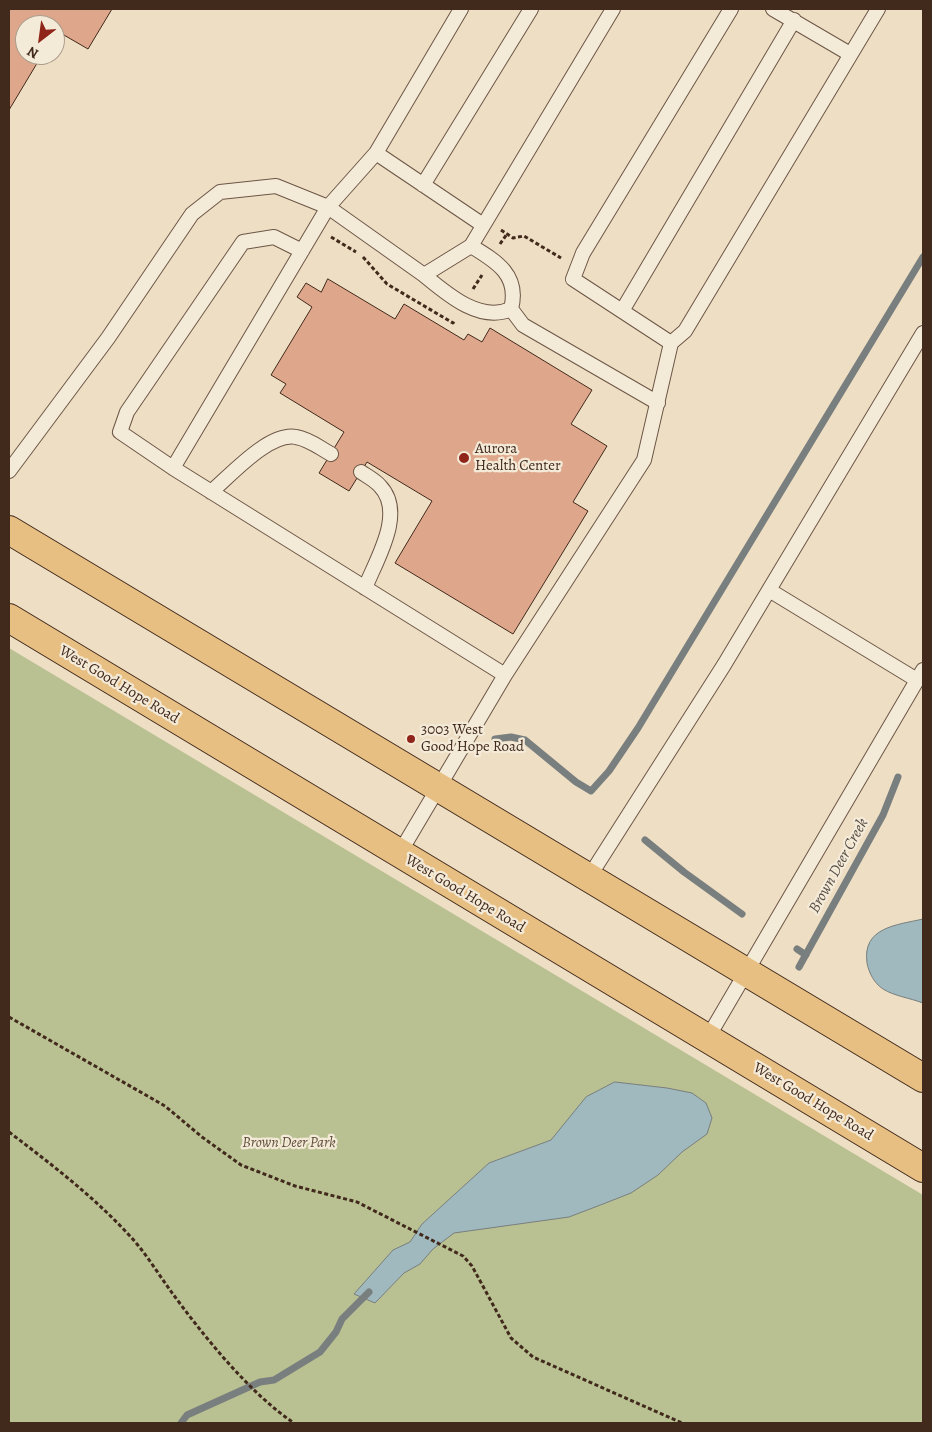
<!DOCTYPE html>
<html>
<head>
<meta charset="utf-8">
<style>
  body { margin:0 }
  #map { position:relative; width:932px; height:1432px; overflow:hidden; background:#eedec3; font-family:Alegreya,serif }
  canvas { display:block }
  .frame { position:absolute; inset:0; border:10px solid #41291c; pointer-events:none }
  .north { position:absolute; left:15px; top:15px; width:50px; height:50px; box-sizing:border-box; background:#f4ead8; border:1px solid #ac9d8d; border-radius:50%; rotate:210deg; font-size:14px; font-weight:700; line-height:20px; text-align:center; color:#41291c }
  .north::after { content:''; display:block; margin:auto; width:18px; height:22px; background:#8f2418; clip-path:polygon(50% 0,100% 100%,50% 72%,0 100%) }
</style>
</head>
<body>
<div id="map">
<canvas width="932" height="1432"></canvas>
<div class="frame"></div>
<div class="north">N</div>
</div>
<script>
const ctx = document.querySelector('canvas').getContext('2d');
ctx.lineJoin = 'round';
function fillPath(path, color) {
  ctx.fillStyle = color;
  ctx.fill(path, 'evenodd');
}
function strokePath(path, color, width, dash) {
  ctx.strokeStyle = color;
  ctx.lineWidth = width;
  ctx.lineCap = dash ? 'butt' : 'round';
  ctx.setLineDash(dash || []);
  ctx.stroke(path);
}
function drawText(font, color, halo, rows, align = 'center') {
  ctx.font = font + ' Alegreya,serif';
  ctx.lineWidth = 4.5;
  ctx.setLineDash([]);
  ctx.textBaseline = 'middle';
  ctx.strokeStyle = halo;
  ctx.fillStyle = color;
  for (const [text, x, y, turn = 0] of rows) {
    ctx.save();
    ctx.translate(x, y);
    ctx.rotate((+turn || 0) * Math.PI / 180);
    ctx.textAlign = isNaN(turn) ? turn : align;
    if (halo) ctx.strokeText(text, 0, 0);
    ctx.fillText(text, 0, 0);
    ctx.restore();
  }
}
fillPath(new Path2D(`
  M9,648l914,547v228h-914z`), '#b9c193');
const water = new Path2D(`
  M923,919v84c-13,-5 -29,-7 -40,-14 -9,-6 -14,-16 -16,-26 -5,-36 30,-38 56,-44z
  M615,1082l52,6 25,5 14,10 6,15 -5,16 -25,18 -24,23 -27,18 -28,11 -34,13 -115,16 -21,16 -13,15 -16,9 -29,30 -21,-9 39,-44 17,-8 12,-18 67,-61 62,-23 35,-43z`);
fillPath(water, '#9fb9bf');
strokePath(water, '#797f7e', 1);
strokePath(new Path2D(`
  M495,739l16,-2 14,3 51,42 15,9 18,-20 29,-43 285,-471
  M645,840l39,32 58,42
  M797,949l9,6
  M799,967l84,-152 15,-38
  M181,1423l6,-8 73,-33 14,-2 46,-28 16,-20 6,-13 27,-27`), '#797f7e', 7);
const building = new Path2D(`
  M9,9h103l-24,40 -31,-18 -2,3v-9h-30v30h17l-33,55z
  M328,279l67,40 9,-15 60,36 4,-6 14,8 8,-14 102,62 -21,34 36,22 -34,56 15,9 -75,123 -118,-71 37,-62 -65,-39 -18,29 -30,-18 25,-41 -64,-39 6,-9 -15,-9 41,-68 -15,-10 9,-14 15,9z`);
fillPath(building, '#dea78b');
strokePath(building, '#41291c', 1);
const lane = new Path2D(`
  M773,9l77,45
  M376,153l107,72
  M423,185l108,-176
  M302,251l-28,-14 -31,5 -116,170 -7,20 53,36 332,207
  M424,275c23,19 56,48 87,34 9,-34 -15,-48 -40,-63
  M511,309l12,16 135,78
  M622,311l172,-291
  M671,343l-98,-64 10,-26 148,-244
  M173,468l155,-261 48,-54 85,-144
  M9,471l99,-133 84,-124 28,-22 56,-6 52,21 96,68 47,-29 142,-237
  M361,472c6,4 14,8 19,14 26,27 -4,74 -15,102
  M211,492c20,-17 58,-60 85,-55 13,2 24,11 35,17
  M769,590l148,90
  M399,854l106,-179 139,-215 27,-117 14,-12 193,-322
  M589,877l135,-212 199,-332
  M707,1039l216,-369`);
const primary = new Path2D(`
  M9,530l914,548
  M9,618l914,550`);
strokePath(lane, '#6c5646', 16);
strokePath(primary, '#41291c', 30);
strokePath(new Path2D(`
  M501,230l12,8 11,-2 37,22
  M331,237l25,15
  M500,244l7,-10
  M363,257l24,27 66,39 2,-3
  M473,289l9,-14
  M9,1017l156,89 37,31 39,28 54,21 62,16 106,54 9,10 39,72 22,19 149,66
  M9,1132c42,32 84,64 120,103 16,17 28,37 41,55 32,44 79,103 124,133`), '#41291c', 3, [4, 2.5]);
strokePath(lane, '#f4ead8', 14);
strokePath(primary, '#e7bf82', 28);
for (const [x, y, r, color] of [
  [464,458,6,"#8f2418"],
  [411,739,5,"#8f2418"]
]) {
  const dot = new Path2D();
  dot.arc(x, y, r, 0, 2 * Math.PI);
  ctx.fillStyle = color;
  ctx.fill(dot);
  strokePath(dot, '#f4ead8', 2);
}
drawText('15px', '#41291c', '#f4ead8', [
  ["Aurora",475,449],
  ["Health Center",475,466],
  ["3003 West",421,730],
  ["Good Hope Road",421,747]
], 'left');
drawText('15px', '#41291c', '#f4ead8', [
  ["West Good Hope Road",119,685,31],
  ["West Good Hope Road",465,894,31],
  ["West Good Hope Road",813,1102,31]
]);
drawText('italic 15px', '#5f4f3a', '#f4ead8', [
  ["Brown Deer Park",289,1143]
]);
drawText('italic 16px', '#584d45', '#f4ead8', [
  ["Brown Deer Creek",839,866,-61]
]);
</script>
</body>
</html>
